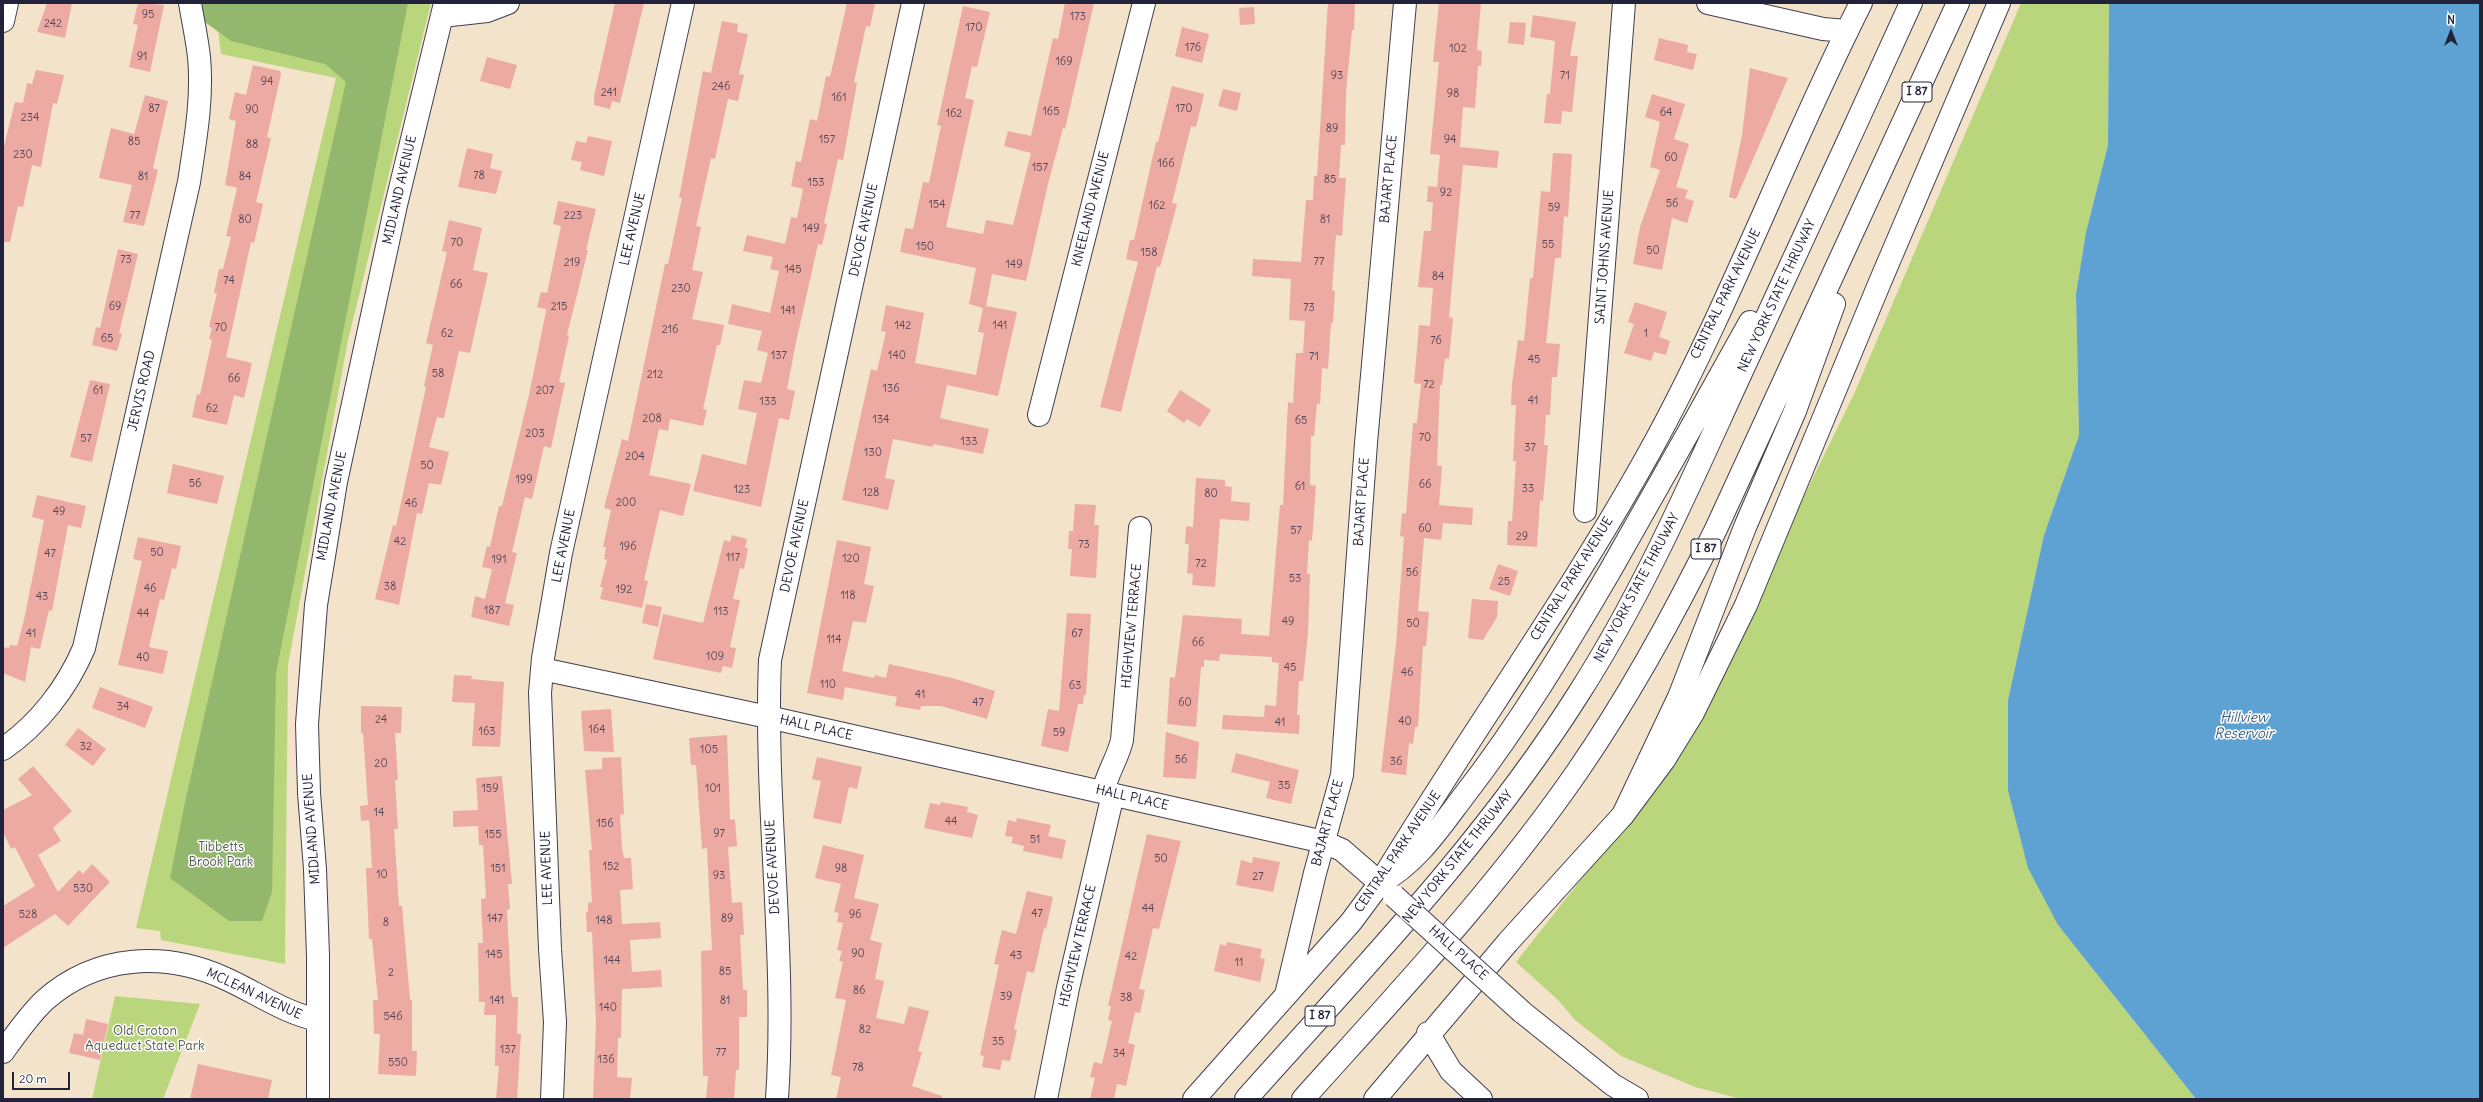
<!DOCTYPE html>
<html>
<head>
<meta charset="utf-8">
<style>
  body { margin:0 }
  #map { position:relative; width:2483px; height:1102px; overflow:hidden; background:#f3e3ca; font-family:Delius,sans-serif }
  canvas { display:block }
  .frame { position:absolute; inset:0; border:4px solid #22223b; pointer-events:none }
  .north { position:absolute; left:2431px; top:12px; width:40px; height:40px; -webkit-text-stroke:3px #fff; paint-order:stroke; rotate:0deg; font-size:11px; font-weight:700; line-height:16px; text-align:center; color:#22223b }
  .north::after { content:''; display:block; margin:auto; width:14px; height:18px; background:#22223b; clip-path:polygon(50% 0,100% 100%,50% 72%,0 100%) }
  .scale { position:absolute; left:12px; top:1072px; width:58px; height:18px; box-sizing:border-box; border:2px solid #22223b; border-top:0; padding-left:5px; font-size:12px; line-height:14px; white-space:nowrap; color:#22223b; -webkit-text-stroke:3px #fff; paint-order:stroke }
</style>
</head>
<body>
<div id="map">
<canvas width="2483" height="1102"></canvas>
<div class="frame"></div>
<div class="north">N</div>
<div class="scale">20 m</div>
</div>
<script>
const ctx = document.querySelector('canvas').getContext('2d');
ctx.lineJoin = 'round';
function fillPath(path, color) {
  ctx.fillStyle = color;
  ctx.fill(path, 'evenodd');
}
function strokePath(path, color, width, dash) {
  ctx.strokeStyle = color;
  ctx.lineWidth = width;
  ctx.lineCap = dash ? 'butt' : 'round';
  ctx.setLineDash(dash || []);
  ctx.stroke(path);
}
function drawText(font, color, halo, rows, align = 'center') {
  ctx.font = font + ' Delius,sans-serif';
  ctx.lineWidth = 3;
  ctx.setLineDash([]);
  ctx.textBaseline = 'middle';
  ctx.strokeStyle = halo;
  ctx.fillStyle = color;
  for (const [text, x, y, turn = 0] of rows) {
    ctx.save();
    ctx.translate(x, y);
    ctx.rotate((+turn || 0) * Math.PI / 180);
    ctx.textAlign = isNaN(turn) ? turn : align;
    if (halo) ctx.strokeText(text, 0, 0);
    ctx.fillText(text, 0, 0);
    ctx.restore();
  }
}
fillPath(new Path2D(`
  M215,3h216l-83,337 -60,325 -3,299 -124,-24 -1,-9 -24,-3 200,-850 -115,-24z
  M2021,3h88l-1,142 -22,87 -10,62 3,141 -35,100 -36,165 50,225 138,174h-455l-46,-12 -74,-31 -46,-36 -17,-20 -42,-38 93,-118 75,-103 170,-347z
  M115,996l85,8 -37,95h-71z`), '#bad67c');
fillPath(new Path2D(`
  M199,3h209l-132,670 -4,219 -10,29h-33l-59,-43 14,-71 162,-725 -21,-18 -94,-23 -29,-21z`), '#93b76c');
fillPath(new Path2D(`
  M2109,3h371v1096h-284l-138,-174 -30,-57 -20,-78v-90l36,-165 35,-100 -3,-141 10,-62 22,-87z`), '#5ea2d3');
fillPath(new Path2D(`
  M47,3h25l-7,35 -28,-6z
  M138,3l26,2 -14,67 -21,-5 9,-42 -5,-1z
  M615,3h29l-24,100 -8,-2 -2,8 -16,-4v-9z
  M847,3h28l-5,24 -4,-1 -12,56 3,1 -14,77 -5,-1 -14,64 3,1 -5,21 -4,-1 -22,98 -9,47 8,2 -6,29 -10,-2 -18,89 -68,-16 9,-37 44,11 11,-52 -19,-4 6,-29 17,3 7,-30 -11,-3 5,-19 -34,-7 4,-20 38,9 9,-42 -9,-2 3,-12 -30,-6 4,-16 38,9 6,-27 6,1 6,-29 -12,-3 5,-25 5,1 9,-43 7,2 9,-45 4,1z
  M1065,3h29l-29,126 -2,-1 -15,56 -22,97 -34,-7 -6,32 31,6 -19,84 -51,-11 -7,33 49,11 -6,25 -50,-10v3l-40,-8 -8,39 10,2 -7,30 -46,-10 29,-131 6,2 9,-39 -5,-1 5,-26 38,8 -9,50 61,12 8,-42 -6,-1 5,-24 -14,-4 7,-36 -76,-16 5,-24 8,1 10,-47 6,1 12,-57 -4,-1 26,-119 27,6 -13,55 -5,-1 -7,32 9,2 -28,127 37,7 3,-14 27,5 18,-72 -27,-7 4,-15 23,5 22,-98 5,1z
  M1328,3h27l-1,27h-2l-6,62 -1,53h-4l-2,33h7l-4,58 -6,-1 -4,55 3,1 -2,32h-2l-3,46 -6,-1 -2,36h-3l-3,32h-3l-1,49 6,1 -4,55 -3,-1 -2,34h3l-2,59 -5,48h-4l-2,34h3l-1,19 -77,-5 1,-14 41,2 1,-12 11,1 3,-43 -7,-1v-5l-52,-3 -1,7 -15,-1v7h-3l-5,60 -29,-3 3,-47 5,1 8,-63 59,4 -1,15 28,2 11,-131h3l5,-103 5,1 3,-50h7l2,-32 -16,-1 2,-41 -39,-3 1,-17 48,3 5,-62h7l1,-24h3z
  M1439,3h42l-4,47 5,1 -1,15h-3l-3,42 -12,-1 -3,40 39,4 -2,17 -34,-3 -14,152 4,1 -4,41 -4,-1 -3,27h-2l-3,81h5l-3,39 34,3 -1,17 -29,-2 -2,17 -17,-2 -6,73 11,1 -3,34h-3l-5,81h-3l-2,17 -4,-1 -3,32 -25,-3 15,-128 8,-107 -4,-1 2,-23 4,1 7,-91h4l4,-39 -7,-1 5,-58 11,1 3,-38 -15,-1 6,-56h7l2,-29h-6l1,-16 9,1 3,-32 -10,-1 9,-92h-6z
  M1254,7l1,17 -15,1 -1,-17z
  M1533,15l43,7 -6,34h8l-6,56 -10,-1 -1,13 -17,-1 3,-29h3l5,-53 -25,-4z
  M722,21l16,3 -1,8 11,2 -9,40 5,1 -6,26 -10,-2 -13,60 -4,-1 -15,68 5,1 -9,43 11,2 -11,47 32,6 -4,20h-3l-14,64 4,1 -4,16 -33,-7 -2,12 -9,-2 -10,46 42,9 -8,32 -23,-6 -16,70 4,1 -6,27 -42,-9 3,-12h-3l7,-27 -3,-1 2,-12h-3l8,-37 -7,-2 18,-69 6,2 37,-177h3l14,-66h-3l24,-127 8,2z
  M1510,22l16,1 -2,22 -16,-2z
  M1182,27l27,7 -7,29 -27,-7z
  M1659,38l29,7 -1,7 10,2 -4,16 -39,-10z
  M487,57l30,8 -7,24 -30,-8z
  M253,65l27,6 1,3 -14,63 4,1 -15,64 7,2 -9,39 -3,-1 -25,115 26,6 -8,35 -10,-3 -7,30 -35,-8 5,-23 3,1 12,-55 -3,-1 3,-11 -3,-1 8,-34h-3l5,-24h4l8,-32 -5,-1 11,-48 -12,-3 11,-64 -7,-2 6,-27 11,3z
  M1750,68l38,10 -52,121 -7,-2 13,-62z
  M36,70l28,5 -7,29 -4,-1 -12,64 -9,-2 -9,42 -5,-1 -8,36h-7v-92l12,-48 8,1 4,-20 5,1z
  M1172,86l32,8 -8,33 -5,-1 -19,77 5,1 -17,63 -3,-1 -36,146 -21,-5 38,-145 -12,-3 4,-19h4l22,-98h2z
  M1223,89l18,4 -4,18 -19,-5z
  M1652,94l33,10 -11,35 15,5 -13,43 12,3 -3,8 9,3 -7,22 -15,-5 -10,52 -29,-6 7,-37 20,-57 -10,-3 10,-45 -15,-5z
  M145,95l23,6 -15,67 5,2 -14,56 -21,-4 9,-37 -33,-7 12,-50 23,6z
  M588,136l24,5 -8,35 -24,-6 2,-8 -11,-2 5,-19 10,2z
  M467,148l26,6 -3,14 12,3 -6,23 -38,-7z
  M1553,153l19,1 -4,63 -4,-1 -3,42h-6l-9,85 14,1 -3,33h-5l-2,38h-4l-2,30h4l-5,56 -3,-1 -3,47 -30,-2 1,-24h4l4,-60h-3l3,-56h-5l1,-21 6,-44 6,1 6,-63h3l8,-87 9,1z
  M558,201l38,8 -10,41h2l-21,85 2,1 -10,46 6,1 -14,65 -7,-2 -12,53 -7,-2 -13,55 5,1 -12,50 9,2 -5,21 -38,-9 4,-21 10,3 7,-30 -10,-2 5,-21 3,1 9,-41h3l27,-111 17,-84v-2l-9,-2 4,-15 6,1 14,-67 -8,-2z
  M449,220l33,8 -9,42 15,3 -18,80 -11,-2 -15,67 -7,-1 -8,30 20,5 -8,33 -12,-2 -7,31 -5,-1 -18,92 -24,-6 18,-74 3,1 30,-139 -2,-1 9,-41 -7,-2 21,-91 -5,-1z
  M118,249l20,5 -19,79 3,1 -5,17 -25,-6 4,-18 4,1z
  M1635,302l32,10 -8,25 11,4 -4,14 -12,-3 -3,9 -27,-8 10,-29 -6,-2z
  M90,380l20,4 -18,78 -22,-5z
  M1180,390l31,20 -11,17 -13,-8 -3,4 -17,-12z
  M173,464l51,12 -7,28 -50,-11z
  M1196,478l29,2v6l7,1 -1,14 19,2 -1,18 -29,-2 -5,68 -23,-2 1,-11 -6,-1 2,-29h-4l1,-18 7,1z
  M37,495l49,11 -5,22 -13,-3 -16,86 -3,-1 -9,39 -9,-2 -6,35 -22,-9v-26l6,1 1,-3 7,1 7,-26 20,-100 -12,-3z
  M1075,504l21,1 -2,20h5l-3,53 -26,-2 2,-27h-4l1,-18h4z
  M732,535l15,4 -2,9h3l-4,21 -4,-1 -7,31 7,1 -10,47 6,1 -4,20 -9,-2 -2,7 -68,-14 10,-45 40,9 21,-83 6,2z
  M138,537l43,9 -5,23 -4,-1 -8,32 -4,-1 -11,48 19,4 -5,23 -45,-9 24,-104 -9,-2z
  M837,540l34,7 -7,37 10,2 -8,37 -13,-2 -11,50 32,7 1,-3 11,3 3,-14 63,14 43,13 -8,28 -46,-13h-20l-1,4 -25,-4 2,-9 -52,-10 -2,13 -36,-7z
  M1498,564l20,7 -8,25 -21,-7z
  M1472,599l26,2 -1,16 -14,23 -15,-2z
  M646,604l16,3 -4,20 -16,-4z
  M1067,613l24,1 -5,81h-2l-1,9h-5l-10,48 -27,-6 7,-37 11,2z
  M454,675l18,1 -1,3 33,3 -4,65 -28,-1 3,-43 -23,-1z
  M100,687l53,20 -8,21 -53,-20z
  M361,706l41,1 -1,26h-6l3,47h-3l3,49h-4l5,77h3l8,94h2v51h5l-1,25 -38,-2 2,-40h-6l-1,-34h5l-6,-61h-3l-3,-71h6l-2,-37 -1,-11 -8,1 -1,-15 8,-1 -5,-72h-2z
  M611,709l3,43 -30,-1 -3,-40z
  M78,728l28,21 -13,17 -28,-21z
  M1166,732l33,10 -3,37 -33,-2z
  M727,735l3,85 5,-1 2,27 -9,1 4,56 10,-1 2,33h-4l3,55h4v27h-8v53h-3l-2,29h-28l2,-23h-5l-2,-125 11,-1 -5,-102 -5,1 -6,-84h-5l-2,-27z
  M1236,753l63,17 -8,34 -25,-6 4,-16 -39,-10z
  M621,757l3,57 -4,1 2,33 2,10h7l2,31 -13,1 2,34 38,-2 1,16 -31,2 2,32 29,-2 1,17 -40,2 -1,49h-3l-1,39 15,1 -2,21h-37l3,-76 -4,-91h-5l-1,-20h2v-9l4,-1 -3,-52h3l-7,-80 17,-1v-11z
  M817,757l45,10 -5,22 -8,-2 -8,37 -28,-6 8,-37 -9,-2z
  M33,766l39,45 -19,17 8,13 -23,14 20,37 21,-22 4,4 9,-10 18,18 -42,44 -13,-12 -52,34v-42l32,-20 -20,-39 -4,2 -8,-17v-22l29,-15 -14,-16z
  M502,776l10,108h-4l2,25 -3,1 4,80 1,7h6l-1,37h4l-4,65h-21l3,-33h-4l1,-51h-12l1,-13h-6l-1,-59h5l-2,-44 5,-1 -3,-53h-4l-1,-19 -25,1v-16l25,-1 -2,-32z
  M941,802l27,5 -1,5 11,3 -6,23 -48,-10 6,-25 10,2z
  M1017,818l34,7 -3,11 18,4 -4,19 -39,-8 1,-5 -13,-3 2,-6 -8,-1 3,-16 8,2z
  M1147,834l34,7 -22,88 -6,-1 -14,61 6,1 -5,23 -5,-1 -7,31 7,2 -9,41 -9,-2 -3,15h-24l5,-21 -5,-1 4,-15 8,2 10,-43 -4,-1 3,-14h-3z
  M823,845l41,10 -10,43 25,6 -9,36 12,3 -7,36 9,2 -8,37 28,6 5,-18 20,5 -11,40 4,1 -10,34 30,10 -1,3h-105l5,-22 -10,-2 15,-75 -11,-2 8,-36 -4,-1 3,-10 -5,-1 6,-27 -6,-1 2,-9 -5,-1 7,-28 -26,-6z
  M1253,857l27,5 -7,30 -37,-7 5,-25 11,3z
  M1027,891l26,6 -7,32 -2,-1 -10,45 -7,-2 -13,58 3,1 -7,31 -8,-1 -2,10 -18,-3 2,-11 -4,-1 19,-90 -5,-1 8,-34 14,4z
  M1227,942l35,7 -2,9 5,1 -5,23 -46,-11 6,-27 6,2z
  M86,1019l22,5 -8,36 -31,-7 5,-20 9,2z
  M198,1064l74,16 -4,19h-78z`), '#ecaaa3');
const minor = new Path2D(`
  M3,21l4,-18
  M1039,415l105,-412
  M1585,511l39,-508
  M542,669l226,48 556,125 18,8 38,33
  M3,749c36,-25 64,-61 81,-101l105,-466c6,-41 14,-83 10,-125 -2,-18 -6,-36 -9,-54
  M1103,792c4,-19 15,-34 19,-52l18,-212
  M1286,995l29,-122 27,-98 24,-332 39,-440
  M552,1099l3,-77 -5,-73 -10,-256 3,-35 18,-105 122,-550
  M777,1099c10,-146 -13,-293 -7,-439l143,-657
  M1046,1099l22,-111 45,-194`);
const tertiary = new Path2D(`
  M1708,3l115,26 24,2
  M442,16l45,-5 21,-8
  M1522,1012l91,73 24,14
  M3,1052c13,-18 26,-37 42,-52 51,-45 119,-49 179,-22 32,14 60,35 94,42
  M318,1099v-143l-3,-87 -6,-76 -2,-69 9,-119 20,-123 60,-277 49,-202`);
const secondary = new Path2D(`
  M1428,1033l23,38 30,28
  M1194,1099l157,-177 29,-39c89,-148 192,-289 275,-441 77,-142 133,-295 206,-439
  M1375,1099l133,-157 115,-127 41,-55 29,-47 53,-108 134,-323 119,-279`);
const motorway = new Path2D(`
  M1623,815l56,-118 66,-170 50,-116 39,-107
  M1380,883c38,-21 60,-56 86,-90 54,-70 99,-145 144,-222 47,-82 94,-166 140,-249
  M1246,1099c117,-131 239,-257 333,-406 62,-97 108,-202 156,-307 59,-127 118,-255 176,-383
  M1303,1099c95,-106 193,-210 274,-327 53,-77 98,-159 139,-243l242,-526`);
strokePath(minor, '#413f50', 24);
strokePath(tertiary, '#413f50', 24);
strokePath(secondary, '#413f50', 24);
strokePath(motorway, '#413f50', 24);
strokePath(minor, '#fff', 22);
strokePath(tertiary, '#fff', 22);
strokePath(secondary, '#fff', 22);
strokePath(motorway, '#fff', 22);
const tertiaryBridge = new Path2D(`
  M1394,896l128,116`);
strokePath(tertiaryBridge, '#413f50', 24, []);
strokePath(tertiaryBridge, '#fff', 22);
drawText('11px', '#544455', null, [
  ["95",148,15],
  ["173",1078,17],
  ["242",53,24],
  ["170",974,28],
  ["176",1193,48],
  ["102",1458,49],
  ["91",142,57],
  ["169",1064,62],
  ["93",1337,76],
  ["71",1565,76],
  ["94",267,82],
  ["246",721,87],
  ["241",609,93],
  ["98",1453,94],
  ["161",839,98],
  ["87",154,109],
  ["170",1184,109],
  ["90",252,110],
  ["165",1051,112],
  ["64",1666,113],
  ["162",954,114],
  ["234",30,118],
  ["89",1332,129],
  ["157",827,140],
  ["94",1450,140],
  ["85",134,142],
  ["88",252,145],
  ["230",23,155],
  ["60",1671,158],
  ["166",1166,164],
  ["157",1040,168],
  ["78",479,176],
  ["81",143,177],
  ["84",245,177],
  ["85",1330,180],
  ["153",816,183],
  ["92",1446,193],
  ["56",1672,204],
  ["154",937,205],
  ["162",1157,206],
  ["59",1554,208],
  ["77",135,216],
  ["223",573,216],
  ["80",245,220],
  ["81",1325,220],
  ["149",811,229],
  ["70",457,243],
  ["55",1548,245],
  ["150",925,247],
  ["50",1653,251],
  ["158",1149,253],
  ["73",126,260],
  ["77",1319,262],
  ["219",572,263],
  ["149",1014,265],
  ["145",793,270],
  ["84",1438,277],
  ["74",229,281],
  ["66",456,285],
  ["230",681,289],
  ["69",115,307],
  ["215",559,307],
  ["73",1309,308],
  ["141",788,311],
  ["142",903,326],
  ["141",1000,326],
  ["70",221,328],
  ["216",670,330],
  ["62",447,334],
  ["1",1646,334],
  ["65",107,339],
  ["76",1436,341],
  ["137",779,356],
  ["140",897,356],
  ["71",1314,357],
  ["45",1534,360],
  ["58",438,374],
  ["212",655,375],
  ["66",234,379],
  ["72",1429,385],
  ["136",891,389],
  ["61",98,391],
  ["207",545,391],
  ["41",1533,401],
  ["133",768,402],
  ["62",212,409],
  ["208",652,419],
  ["134",881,420],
  ["65",1301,421],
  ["203",535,434],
  ["70",1425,438],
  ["57",86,439],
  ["133",969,442],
  ["37",1530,448],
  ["130",873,453],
  ["204",635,457],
  ["50",427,466],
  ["199",524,480],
  ["56",195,484],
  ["66",1425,485],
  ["61",1300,487],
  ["33",1528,489],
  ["123",742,490],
  ["128",871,493],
  ["80",1211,494],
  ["200",626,503],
  ["46",411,504],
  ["49",59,512],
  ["60",1425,529],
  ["57",1296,531],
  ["29",1522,537],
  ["42",400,542],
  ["73",1084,545],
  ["196",628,547],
  ["50",157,553],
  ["47",50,554],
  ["117",733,558],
  ["120",851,559],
  ["191",499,560],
  ["72",1201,564],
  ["56",1412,573],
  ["53",1295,579],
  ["25",1504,582],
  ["38",390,587],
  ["46",150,589],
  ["192",624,590],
  ["118",848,596],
  ["43",42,597],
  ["187",492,611],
  ["113",721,612],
  ["44",143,614],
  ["49",1288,622],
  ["50",1413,624],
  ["41",31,634],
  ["67",1077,634],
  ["114",834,640],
  ["66",1198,643],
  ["109",715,657],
  ["40",143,658],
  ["45",1290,668],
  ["46",1407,673],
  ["110",828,685],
  ["63",1075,686],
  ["41",920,695],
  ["47",978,703],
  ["60",1185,703],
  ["34",123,707],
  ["24",381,720],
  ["40",1405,722],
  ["41",1280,723],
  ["164",597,730],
  ["163",487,732],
  ["59",1059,733],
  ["32",86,747],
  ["105",709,750],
  ["56",1181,760],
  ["36",1396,762],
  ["20",381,764],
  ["35",1284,786],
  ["159",490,789],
  ["101",713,789],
  ["14",379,813],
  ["44",951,822],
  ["156",605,824],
  ["97",719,834],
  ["155",493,835],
  ["51",1035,840],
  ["50",1161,859],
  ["152",611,867],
  ["151",498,869],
  ["98",841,869],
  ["10",382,875],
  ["93",719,876],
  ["27",1258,877],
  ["530",83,889],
  ["44",1148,909],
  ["47",1037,914],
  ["528",28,915],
  ["96",855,915],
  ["147",495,919],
  ["89",727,919],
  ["148",604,921],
  ["8",386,923],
  ["90",858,954],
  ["145",494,955],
  ["43",1016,956],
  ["42",1131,957],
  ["144",612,961],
  ["11",1239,963],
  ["85",725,972],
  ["2",391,973],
  ["86",859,991],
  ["39",1006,997],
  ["38",1126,998],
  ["141",497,1001],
  ["81",725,1001],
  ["140",608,1008],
  ["546",393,1017],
  ["82",865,1030],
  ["35",998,1042],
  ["137",508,1050],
  ["77",721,1053],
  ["34",1119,1054],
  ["136",606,1060],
  ["550",398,1063],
  ["78",858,1068]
]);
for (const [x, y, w] of [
  [1917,92,30],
  [1706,549,30],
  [1320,1016,30]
]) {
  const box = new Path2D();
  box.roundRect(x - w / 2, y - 10, w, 20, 3);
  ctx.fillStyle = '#fff';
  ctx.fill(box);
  strokePath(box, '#22223b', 1);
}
drawText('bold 12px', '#22223b', null, [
  ["I 87",1917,92],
  ["I 87",1706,549],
  ["I 87",1320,1016]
]);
drawText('13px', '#22223b', '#fff', [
  ["BAJART PLACE",1389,179,-85],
  ["MIDLAND AVENUE",400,190,-77],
  ["KNEELAND AVENUE",1091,209,-76],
  ["LEE AVENUE",633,229,-77],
  ["DEVOE AVENUE",864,230,-78],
  ["SAINT JOHNS AVENUE",1605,257,-86],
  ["CENTRAL PARK AVENUE",1726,294,-64],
  ["NEW YORK STATE THRUWAY",1777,296,-65],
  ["JERVIS ROAD",142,391,-77],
  ["BAJART PLACE",1362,502,-86],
  ["MIDLAND AVENUE",332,506,-79],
  ["LEE AVENUE",564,546,-79],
  ["DEVOE AVENUE",795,546,-78],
  ["CENTRAL PARK AVENUE",1572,579,-58],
  ["NEW YORK STATE THRUWAY",1637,588,-62],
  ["HIGHVIEW TERRACE",1132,626,-85],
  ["HALL PLACE",816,728,13],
  ["HALL PLACE",1132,798,13],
  ["BAJART PLACE",1328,823,-75],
  ["MIDLAND AVENUE",312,829,-94],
  ["CENTRAL PARK AVENUE",1398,852,-56],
  ["NEW YORK STATE THRUWAY",1458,857,-51],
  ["DEVOE AVENUE",773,867,-93],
  ["LEE AVENUE",547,868,-92],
  ["HIGHVIEW TERRACE",1078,946,-77],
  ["HALL PLACE",1458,953,42],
  ["MCLEAN AVENUE",254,994,25]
]);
drawText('13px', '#50584e', '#fff', [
  ["Tibbetts",221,847],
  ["Brook Park",221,862],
  ["Old Croton",145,1031],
  ["Aqueduct State Park",145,1046]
]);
drawText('italic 14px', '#3d5c7f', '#fff', [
  ["Hillview",2244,718],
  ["Reservoir",2244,734]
]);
</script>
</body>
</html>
